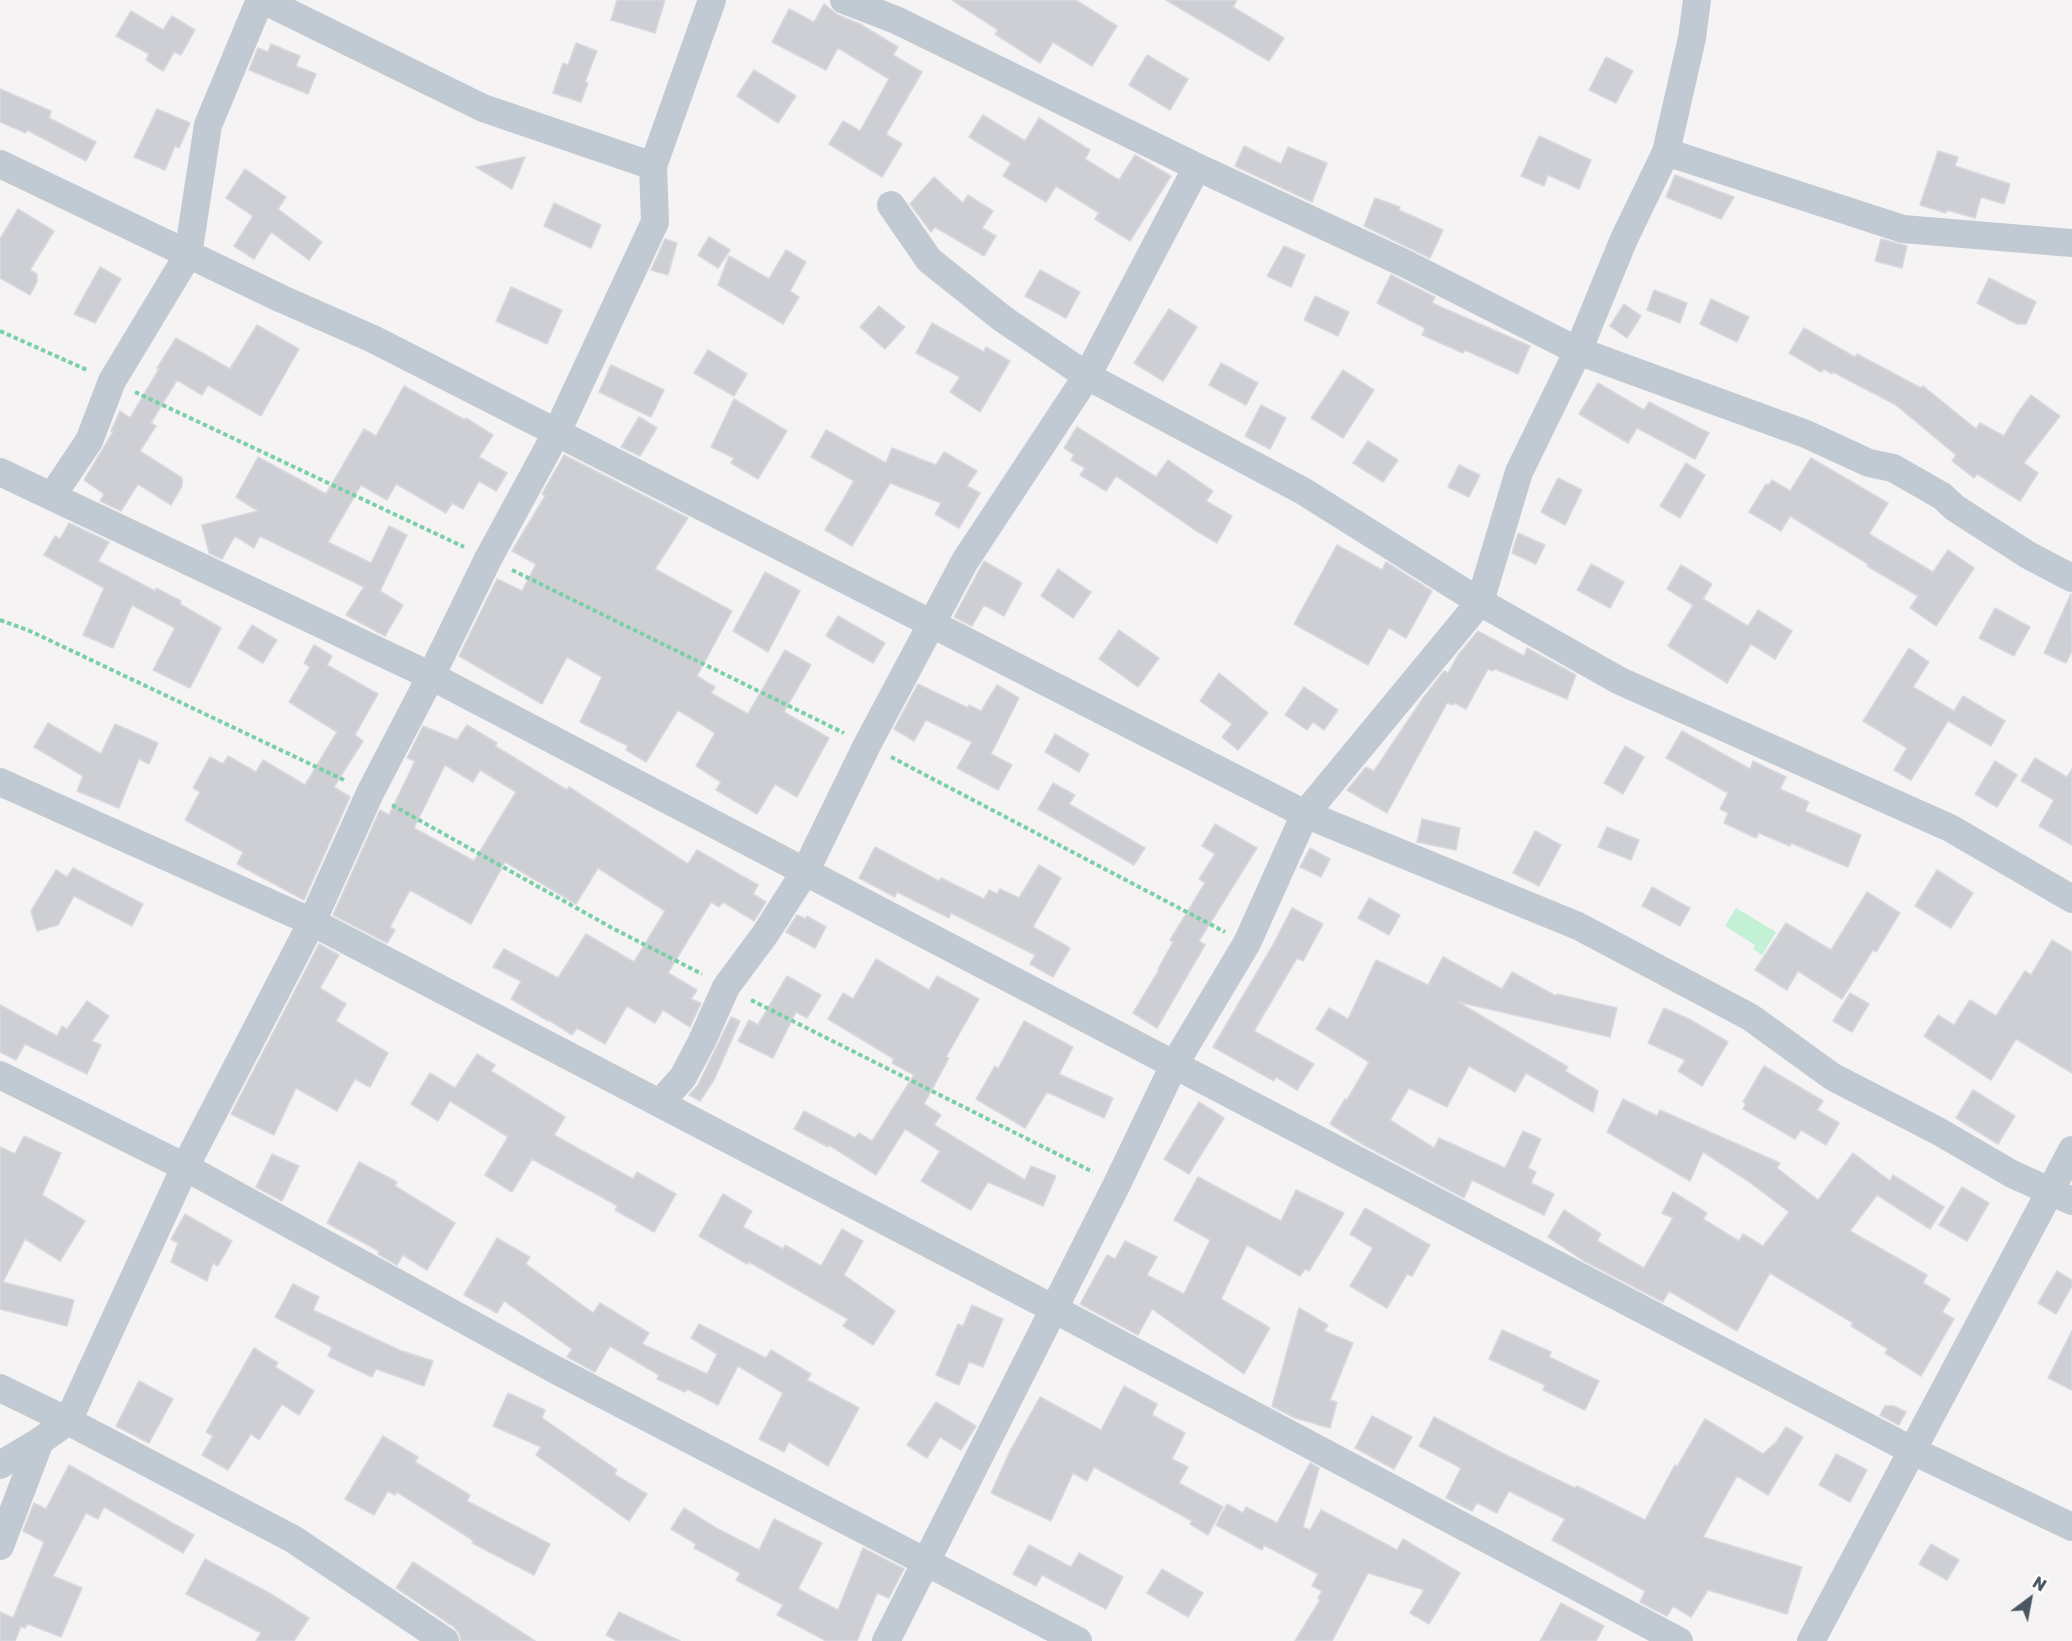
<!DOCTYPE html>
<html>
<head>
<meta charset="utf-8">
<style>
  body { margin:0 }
  #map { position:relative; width:2072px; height:1641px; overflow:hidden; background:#f5f3f3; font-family:"Golos Text",sans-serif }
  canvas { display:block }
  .north { position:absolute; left:2000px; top:1569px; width:60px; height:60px; -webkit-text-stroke:4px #fff; paint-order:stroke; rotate:32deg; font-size:16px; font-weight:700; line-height:24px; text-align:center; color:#4a5661 }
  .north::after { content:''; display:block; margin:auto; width:21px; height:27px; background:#4a5661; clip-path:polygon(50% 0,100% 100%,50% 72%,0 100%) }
</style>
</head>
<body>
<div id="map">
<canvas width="2072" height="1641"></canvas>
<div class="north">N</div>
</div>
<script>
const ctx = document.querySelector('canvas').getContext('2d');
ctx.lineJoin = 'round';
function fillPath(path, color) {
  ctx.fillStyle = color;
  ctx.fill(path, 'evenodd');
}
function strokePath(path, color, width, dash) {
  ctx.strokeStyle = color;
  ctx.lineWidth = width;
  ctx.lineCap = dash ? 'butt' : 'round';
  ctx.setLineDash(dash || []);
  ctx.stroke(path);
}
fillPath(new Path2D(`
  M1736,908l40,24 -14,23 -9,-6 2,-4 -30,-19z`), '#c3f1d5');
const building = new Path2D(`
  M617,0h48l-10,33 -44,-13z
  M952,0h124l41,26 -25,40 -39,-24 -13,21 -45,-29 3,-4z
  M1166,0h71l-4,7 51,31 -15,23z
  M824,4l14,11 22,9 38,23 -5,8 29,17 -36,62 16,10 -20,33 -53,-33 14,-23 17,10 29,-52 -51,-31 -12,22 -54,-28 17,-33 25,13z
  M131,11l32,19 9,-14 23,14 -14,25 -7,-3 -11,19 -17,-11 3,-6 -33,-18z
  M576,43l21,8 -12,31 3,1 -7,19 -28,-9 10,-30 5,2z
  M271,44l29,12 -4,10 20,8 -8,20 -59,-24 9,-22 10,4z
  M1147,55l41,24 -18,31 -41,-25z
  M1606,57l27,14 -17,32 -27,-13z
  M754,70l42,26 -18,27 -41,-27z
  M0,89l51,22 -2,7 47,24 -10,19 -59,-31 -1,3 -26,-11z
  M157,109l33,14 -11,25 -4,-2 -10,24 -31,-13z
  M983,115l42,26 14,-23 51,32 -5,9 34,21 16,-25 36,21 -41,65 -35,-22 4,-6 -43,-27 -10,16 -43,-26 8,-13 -42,-26z
  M1539,136l52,24 -12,29 -31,-14 -4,11 -23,-10z
  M1244,146l37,18 7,-17 39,16 -15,39 -77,-36z
  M1938,151l20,6 -3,9 55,18 -6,20 -23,-7 -6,21 -28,-8 -1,3 -26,-8z
  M525,157l-13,32 -36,-22z
  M245,169l41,28 -8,12 44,33 -13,18 -38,-28 -17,27 -20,-13 19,-30 -27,-18z
  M1675,175l59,22 -13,22 -55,-22z
  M934,177l29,26 5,-8 25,16 -11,17 14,8 -12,20 -49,-29 -4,5 -21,-28z
  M1375,198l25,9 -1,3 44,20 -13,28 -66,-32z
  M554,203l47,22 -10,23 -47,-22z
  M18,209l36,22 -24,39 7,4v8l-7,13 -30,-17v-39z
  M709,237l21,13 -12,18 -20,-13z
  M665,239l12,4 -9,32 -17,-5z
  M1881,239l26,7 -5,22 -27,-7z
  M1284,246l21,9 -14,32 -24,-11z
  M786,250l20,12 -16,29 9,6 -16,27 -65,-39 11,-29 40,23z
  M100,267l21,12 -26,44 -21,-9z
  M1040,270l40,22 -14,26 -41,-22z
  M1391,275l44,22 -3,6 98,43 -12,28 -53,-24 -2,3 -41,-18 3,-7 -48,-25z
  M1989,278l47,24 -10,22h-9l-40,-21z
  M511,287l51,23 -15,34 -51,-23z
  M1654,290l33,13 -7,20 -33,-13z
  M1315,296l34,16 -11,24 -34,-16z
  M1711,299l38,18 -12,25 -37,-18z
  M1624,304l17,12 -14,22 -17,-12z
  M879,306l26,21 -20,22 -25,-22z
  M1169,309l28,18 -34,54 -29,-18z
  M932,323l52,29 2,-5 24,14 -30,51 -30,-20 10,-15 -44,-24z
  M257,325l42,24 -38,67 -53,-31 -6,10 -25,-15 -26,43 5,3 -16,25 42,27v8l-11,19 -33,-21 -17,27 -21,-10 4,-7 -20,-14 29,-48 -2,-1 9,-20 10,7 29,-49 -2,-1 19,-30 54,31z
  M1804,328l51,29 2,-3 64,34 2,-2 53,43 4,-6 24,13 13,-22 14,-19 29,21 -36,47 14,10 -18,28 -43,-27 -3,4 -22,-17 4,-6 -60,-50 -63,-33 -1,2 -8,-5 -3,3 -32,-19z
  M708,350l39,24 -13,22 -40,-23z
  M1221,363l37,20 -12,22 -37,-20z
  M611,365l53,25 -13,27 -52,-25z
  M1343,370l31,20 -31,48 -32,-20z
  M1598,383l46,27 5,-8 60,31 -14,26 -58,-31 -9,15 -49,-29z
  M404,386l61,34 1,-2 27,17 -14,22 28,16 -11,18 -17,-10 -16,28 -11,-6 -6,10 -50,-29 -9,16 -26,-15 -33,57 43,21 18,-37 18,9 -27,56 23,14 -18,31 -39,-21 18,-28 -104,-51 -6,12 -19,-12 -13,23 -13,-6 -7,-28 56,-14 -22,-14 22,-40 68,37 38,-65 12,7z
  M734,399l53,32 -29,48 -27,-16 3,-5 -23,-11z
  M1261,405l25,13 -16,31 -25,-13z
  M639,417l18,11 -17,28 -19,-9z
  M1077,427l79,50 12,-17 45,31 -7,10 26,15 -15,27 -22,-13 -79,-54 -10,15 -26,-16 5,-7 -14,-8 3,-5 -10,-7z
  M826,430l60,33 6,-15 44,17 8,-13 33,19 -10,15 13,7 -21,35 -24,-14 6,-11 -51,-20 -38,63 -27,-16 29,-49 -43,-24z
  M1368,441l30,19 -15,22 -30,-19z
  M564,455l124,63 -33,51 77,42 -35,65 18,11 -4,6 37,21 37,-64 26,15 -27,47 45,26 -32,59 -22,-13 -18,30 -41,-24 5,-8 -25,-16 19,-33 -37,-23 -32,52 -20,-12 2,-4 -48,-24 22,-45 -35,-20 -25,47 -83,-48 38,-77 25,12 14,-27 -24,-13 33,-55 -3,-2z
  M1811,458l77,45 -19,31 64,38 15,-22 26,18 -38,58 -26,-18 8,-12 -51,-30 1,-2 -78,-48 -9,15 -32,-19 17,-28 3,1 3,-5 18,11z
  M1686,463l19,12 -25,43 -20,-12z
  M1459,465l21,10 -11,22 -21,-10z
  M1558,478l24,12 -17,35 -24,-13z
  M69,523l40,19 -11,19 57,30 1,-3 25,13 -1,3 41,24 -31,60 -37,-18 22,-42 -43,-23 -19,43 -30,-13 21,-47 -60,-33 11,-19 5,3z
  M1518,533l27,12 -9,19 -24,-11z
  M1337,545l45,25 4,-8 46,29 -26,47 -17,-10 -21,37 -74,-41z
  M984,561l38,22 -18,33 -20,-11 -12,21 -18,-9z
  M1591,564l33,18 -14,26 -33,-18z
  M1681,565l31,19 -9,15 45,27 10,-16 34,21 -17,28 -24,-15 -24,39 -59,-37 25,-41 -26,-16z
  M1058,569l33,23 -18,26 -32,-22z
  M765,572l35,19 -32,61 -35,-21z
  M2071,594l1,57 -6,12 -22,-10z
  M1995,608l35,19 -16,29 -35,-18z
  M838,616l47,27 -12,20 -47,-27z
  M252,625l25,15 -14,23 -25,-15z
  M1119,630l40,28 -21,29 -39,-28z
  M1478,631l46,25 3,-8 49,27 -9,24 -72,-30 -2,2 -5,-2 -22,40 -11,-6 -2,2 -6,-2 -60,110 -40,-23 19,-23 8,4 49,-73 21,-27 4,2 10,-18z
  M314,645l18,11 -5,9 51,29 -23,41 8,6 -29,46 16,10 -46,103 -67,-36 6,-12 -58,-32 15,-28 -7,-4 17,-31 13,7 5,-8 28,16 7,-12 42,25 32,-53 -48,-30 21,-35 -6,-4z
  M1909,648l20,14 -16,25 41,24 9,-15 42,25 -14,25 -43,-25 -37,59 -17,-10 13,-22 -44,-27z
  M1219,673l49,40 -30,37 -16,-13 10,-13 -32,-23z
  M918,684l50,24 1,-3 12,6 16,-26 22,13 -28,56 21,11 -14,25 -41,-22 15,-26 -46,-22 -12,21 -20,-12z
  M1304,687l34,23 -14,20 -11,-8 -6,8 -22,-15z
  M48,723l53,31 14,-30 43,19 -9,21 -10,-5 -20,49 -42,-17 6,-15 -49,-29z
  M467,725l30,18 -2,3 72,44 2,-3 119,77 9,-14 61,35 -5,9 13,8 -12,19 -31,-19 -4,5 -8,-5 -43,71 29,17 -6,9 10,4 -11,24 -27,-17 -8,13 -28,-17 -22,38 -28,-16 -5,7 -23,-15 -1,1 -37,-22 10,-18 -28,-14 11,-18 54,29 28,-44 48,28 31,-51 -67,-43 -22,36 -71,-42 -34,62 -61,-34 -20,37 5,3 -8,13 -54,-28 47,-105 9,5 26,-54 -8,-3 16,-32 34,14zM445,765l28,17 7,-12 36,22 -42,69 -60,-33z
  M1682,731l68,38 3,-8 33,16 -6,12 29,13 -4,9 56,24 -13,32 -57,-24 -1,3 -31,-13 -3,5 -32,-15 4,-10 -8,-4 8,-16 -62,-35z
  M1055,734l34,20 -10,18 -34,-20z
  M1625,746l19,11 -21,37 -19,-11z
  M2035,758l32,19 5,-8v76l-33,-19 15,-26 -33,-19z
  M1995,761l22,14 -20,32 -22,-13z
  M1053,783l22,12 -6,9 76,44 -11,17 -96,-56z
  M1422,819l38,9 -4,22 -39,-8z
  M1215,824l42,24 -58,93 6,4 -48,83 -24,-15 26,-43 -1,-1 15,-27 -3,-2 35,-57 -6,-4 16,-25 -13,-8z
  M1607,827l32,13 -8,20 -33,-13z
  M1535,831l26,14 -22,41 -26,-13z
  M875,847l64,34 2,-3 43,21 5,-9 8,4 3,-5 19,9 20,-33 22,13 -28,49 37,21 -17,29 -23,-13 5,-9 -84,-42 -2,5 -52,-26 -2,5 -36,-19z
  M1310,848l20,11 -9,18 -21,-10z
  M73,868l70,36 -11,22 -58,-30 -16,29 -21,6 -6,-20 25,-41 11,7z
  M1937,870l36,23 -22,35 -36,-22z
  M1652,887l38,21 -10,18 -38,-20z
  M1867,892l33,21 -24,39 -3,-2 -31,49 -44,-28 -11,19 -32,-20 31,-47 45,27z
  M1369,898l31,17 -11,20 -31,-17z
  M1292,908l31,16 -20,37 -6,-3 -43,73 60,33 -17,26 -21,-13 -2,4 -61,-34 60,-102z
  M797,915l9,4 1,-3 19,11 -11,21 -29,-16z
  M2052,940l20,12v121l-56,-34 -25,41 -67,-44 14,-21 16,10 16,-25 26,16 29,-45 6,4z
  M319,944l20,11 -19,33 26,16 -10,17 52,32 -18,34 -15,-8 -18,32 -41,-23 -22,47 -43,-21z
  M1443,957l59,32 10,-17 44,24 1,-2 60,14 -7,29 -152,-35 110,65 -3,4 33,20 -5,21 -67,-39 -11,19 -46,-26 -22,41 -38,-19 -19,32 44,28 5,-10 66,30 18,-37 18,8 -13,29 8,4 -5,11 23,11 -10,21 -72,-35 -8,18 -100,-53 -34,-21 15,-25 2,1 22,-38 -53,-33 13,-21 19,11 28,-59 52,25z
  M876,959l53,31 8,-14 42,23 -33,58 3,1 -25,46 17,11 -7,10 91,55 6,-14 25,10 -13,30 -55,-24 -17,28 -50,-29 19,-30 -35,-22 -29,46 -47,-30 -1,2 -34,-18 10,-18 51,27 4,-5 13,8 42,-66 -22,-12 2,-4 -66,-40 15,-26 10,6z
  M787,976l34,19 -14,23 -11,-6 -23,46 -35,-17 11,-21 9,5z
  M1850,993l19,11 -17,28 -19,-11z
  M87,1001l22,15 -17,25 9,4 -14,29 -62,-30 -9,16 -16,-8v-47l57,31 5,-10 5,3z
  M1664,1008l27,12 37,22 -26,44 -24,-15 7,-11 -37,-17z
  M731,1017l9,4 -26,59 -14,21 -11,-6 9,-10z
  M1024,1021l49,26 -14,27 54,24 -9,20 -57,-26 -22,36 -49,-29 19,-33 3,3z
  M477,1054l18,11 -4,6 74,46 -11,18 79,44 4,-7 39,22 -22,38 -39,-22 3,-4 -86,-47 -20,33 -27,-17 23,-38 -58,-36 -12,20 -27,-17 19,-31 25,15z
  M1764,1066l59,35 -6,9 22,13 -13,22 -25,-15 -6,9 -52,-30 3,-5 -3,-2z
  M1973,1090l42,26 -17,28 -42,-26z
  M1623,1099l34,17 3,-6 120,53 -3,5 41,32 35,-47 37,28 3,-6 51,32 -14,22 -53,-34 -27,36 77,44 -4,8 27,16 -8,13 12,7 -33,57 -36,-23 3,-4 -37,-23 2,-3 -83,-50 -33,58 -68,-40 -6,11 -79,-41 -36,-24 16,-27 37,24 -4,7 47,27 29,-50 -11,-5 11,-21 34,21 -4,6 36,22 4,-7 20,12 26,-34 -41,-31 -45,-29 -13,29 -83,-49z
  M1199,1102l25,16 -35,56 -25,-15z
  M24,1136l37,17 -19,42 43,26 -25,40 -35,-22 -22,43 71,18 -7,26 -67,-17v-162l15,7z
  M272,1154l27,12 -17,35 -26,-14z
  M359,1162l38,20 -2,4 60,37 -28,47 -24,-15 -6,10 -19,-11 1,-3 -52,-28z
  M1198,1177l83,44 15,-31 48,23 -35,58 -4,-2 -5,7 -53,-31 -26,54 49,29 -26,46 -92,-65 -14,26 -58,-31 27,-49 8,4 10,-18 32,16 -10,18 37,19 26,-54 -36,-20z
  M1962,1187l27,16 -22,38 -28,-16z
  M723,1194l29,17 -9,16 40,22 2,-4 36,21 21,-37 21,12 -19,34 51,36 -22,34 -30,-19 5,-7 -99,-57 -2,2 -48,-28z
  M1365,1208l65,37 -18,31 -5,-2 -20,34 -37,-22 23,-38 -23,-14z
  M185,1214l47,27 -14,25 -5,-3 -6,18 -36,-19 7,-19 -7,-4z
  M497,1238l33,19 -4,7 67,49 7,-10 49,30 -7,11 65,30 10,-20 -26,-16 8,-14 67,34 5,-8 40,24 -4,6 52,28 -31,58 -39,-24 -5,10 -25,-13 24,-46 -45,-27 -20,39 -31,-16 -2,3 -28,-13 2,-4 -49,-29 -15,26 -28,-15 5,-8 -68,-48 -7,12 -33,-18z
  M2057,1271l15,9v6l-16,28 -18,-11z
  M293,1284l26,13 -6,13 86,40 34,11 -9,25 -48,-17 -4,8 -44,-21 4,-9 -57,-30z
  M972,1305l31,14 -20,48 -14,-5 -10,23 -23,-10 22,-51 5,2z
  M1299,1308l29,17 -4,6 29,12 -23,57 7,2 -7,26 -35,-10 -23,-12z
  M1502,1330l49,22 -2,5 50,24 -14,29 -42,-20 2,-5 -56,-26z
  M2072,1331v59l-24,-12z
  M254,1348l24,15 -3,4 39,24 -15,24 -17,-11 -23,36 -8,-6 -23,36 -26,-15 11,-19 -7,-4z
  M139,1381l34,18 -24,44 -33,-17z
  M1124,1386l33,18 -5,11 33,18 -13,26 16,8 -9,16 44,24 -15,28 -18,-11 2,-3 -98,-54 -7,14 -14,-8 -22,48 -60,-28 19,-42 30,-54 61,33z
  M508,1393l37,17 -3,8 75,52 -3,4 33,20 -18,27 -93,-66 5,-8 -48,-21z
  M936,1402l40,24 -15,24 -21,-13 -13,21 -20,-13z
  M1885,1406h9l12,6 -7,13 -19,-10z
  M1372,1416l40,21 -18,32 -39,-21z
  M1434,1417l70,37 71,34 2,-2 68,34 30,-55 2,2 28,-48 58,35 14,-13 9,-14 17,10 -35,58 -31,-19 -34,61 99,30 -15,47 -79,-24 -17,27 -18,-11 -6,10 -27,-14 5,-11 -93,-51 13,-21 -56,-28 -12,22 -20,-10 -5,8 -26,-13 15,-30 -42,-22z
  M383,1436l35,21 -3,5 55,33 -3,6 83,43 -16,31 -62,-32 2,-2 -77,-49 -2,3 -7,-4 -14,24 -29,-16z
  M1836,1454l31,16 -17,32 -31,-17z
  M1310,1463l9,5 -16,59 7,3 11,-20 76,40 6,-11 57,34 -31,51 -19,-11 14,-23 -56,-17 -36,68h-37l25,-41 -2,-2 4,-7 -10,-5 6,-12 -54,-29 -2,5 -46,-25 11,-21 16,9 3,-6 31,16z
  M69,1465l125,70 -11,18 -79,-46 -6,12 -12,-6 -33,63 29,12 -21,49 -33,-13 -3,4 -4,-2 -6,15h-15v-29l13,6 31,-76 -21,-11 11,-28 12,6z
  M684,1508l32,20 43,22 15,-31 48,24 -24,46 40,21 25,-62 41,21 -15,29 -12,-5 -20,48h-31l-49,-26 6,-10 -47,-25 4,-7 -46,-25 2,-4 -25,-15z
  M1931,1544l28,16 -12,20 -28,-16z
  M1029,1545l42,22 8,-14 44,24 -17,32 -64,-34 -6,11 -23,-12z
  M205,1559l66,35 38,24 -15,23h-38l5,-8 -75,-39z
  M413,1562l122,79h-74l-2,-8 -5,-6 -58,-39z
  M1162,1569l41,24 -15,24 -41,-24z
  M1561,1603l43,23 -8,15h-56z
  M619,1612l61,29h-63l-11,-6z`);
fillPath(building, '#cdcfd5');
strokePath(building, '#d7d9de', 1.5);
strokePath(new Path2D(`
  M0,331l87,39
  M135,392l329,155
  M512,570l332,163
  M0,620l30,11 316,150
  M891,757l334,175
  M392,805l222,124 88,45
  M751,1000l342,172`), '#7ad0a6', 4, [4.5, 3]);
strokePath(new Path2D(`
  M263,0l220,108 170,58
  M844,0l52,20 301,147 207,96 174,88 228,83 63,29 24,5 49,28 13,12 73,47 44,23
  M1666,152l237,77 169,14
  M0,164l282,135 91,40 932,475 273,112 172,91 83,60 105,54 74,43 60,27
  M891,205l38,55 74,59 84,57 216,115 177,111 140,79 330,147 122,71
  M0,472l431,204 1482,775 159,76
  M52,496l37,-55 23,-60 76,-126 20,-130 52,-125
  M0,782l312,140 742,387 625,332
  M0,1075l185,92 367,201 526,273
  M660,1103l23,-26 19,-36 24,-54 40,-54 40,-63 61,-125 98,-184 122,-185 110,-209
  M0,1388l68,33 225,118 152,102
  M0,1465l40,-24
  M0,1546l40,-105 28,-20 117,-254 127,-245 58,-129 61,-117 57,-117 69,-127 98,-210 -2,-56 59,-166
  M886,1641l231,-457 57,-119 73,-122 58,-129 175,-212 39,-130 59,-121 46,-112 42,-87 26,-114 5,-38
  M1811,1641l261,-491`), '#c1cad2', 28);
</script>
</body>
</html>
